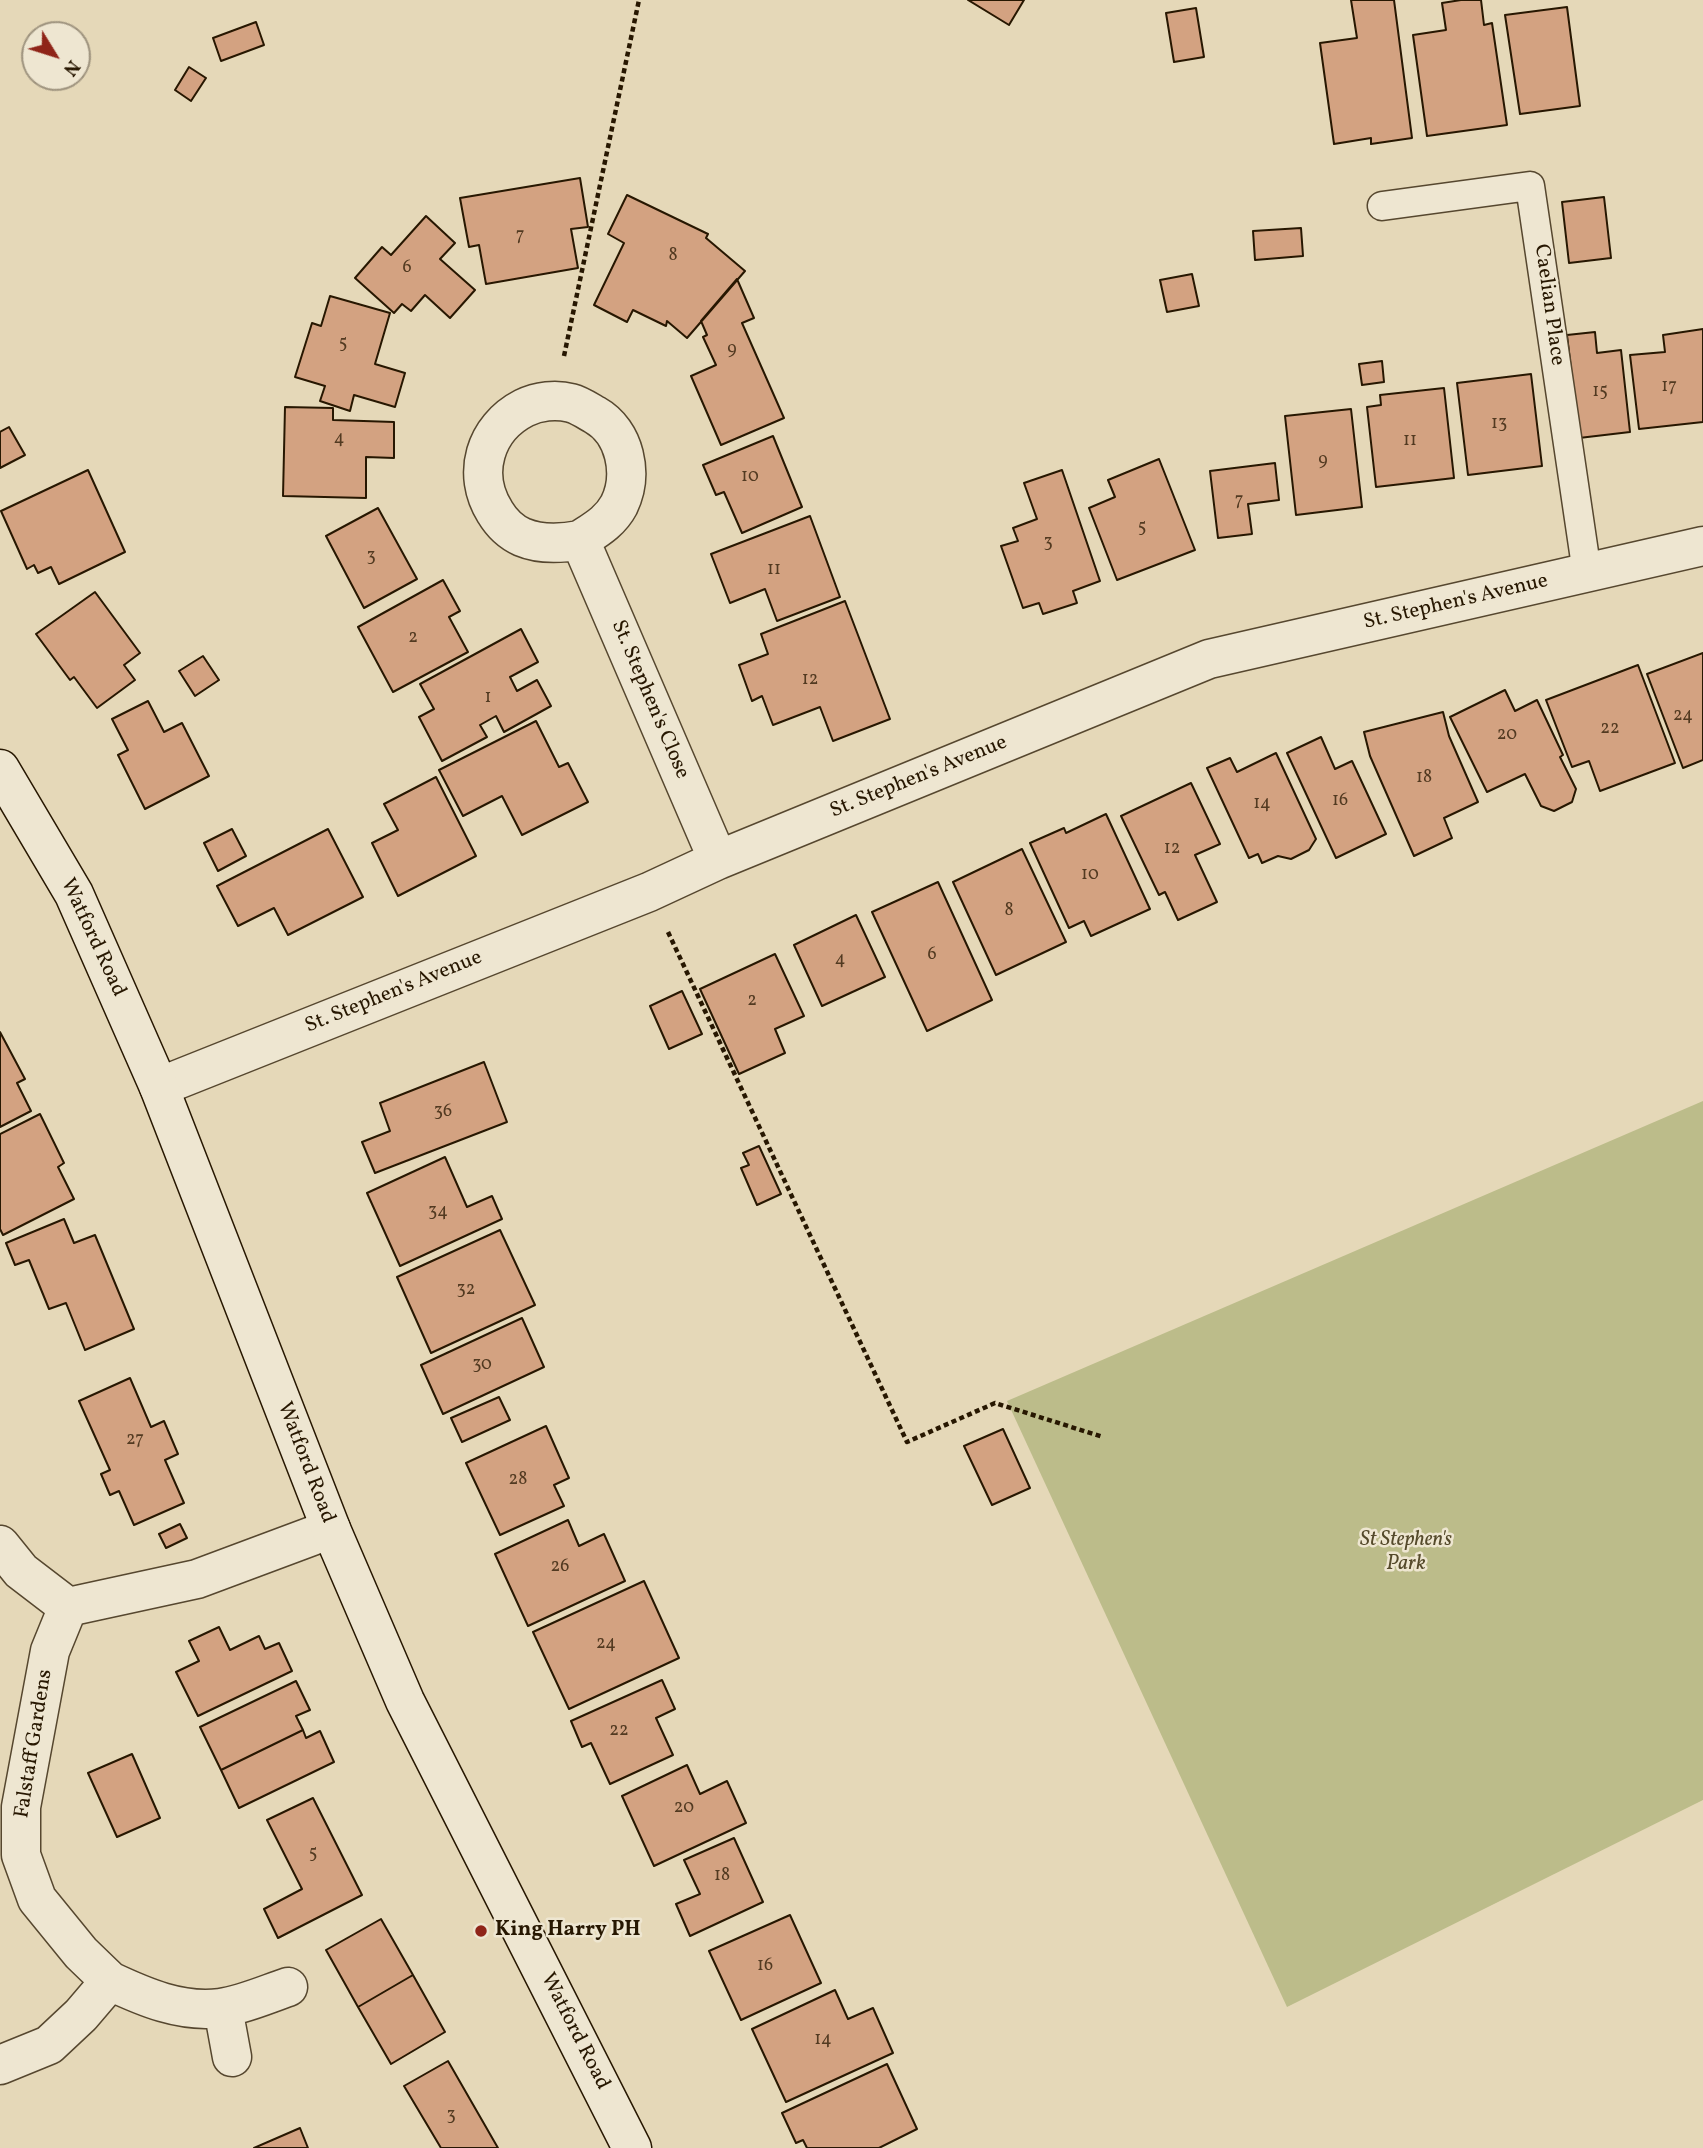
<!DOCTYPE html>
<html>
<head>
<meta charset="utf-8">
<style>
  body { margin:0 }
  #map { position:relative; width:1703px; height:2148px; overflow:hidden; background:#e5d8b8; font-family:Vollkorn,serif }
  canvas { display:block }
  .north { position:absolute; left:21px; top:21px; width:70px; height:70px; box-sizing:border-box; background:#eee6d1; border:2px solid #9e937e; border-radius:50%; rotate:128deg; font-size:19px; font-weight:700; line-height:28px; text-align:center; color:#271701 }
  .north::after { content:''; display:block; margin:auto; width:24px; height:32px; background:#8f2418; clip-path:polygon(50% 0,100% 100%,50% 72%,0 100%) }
</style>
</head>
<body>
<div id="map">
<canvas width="1703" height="2148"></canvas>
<div class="north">N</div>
</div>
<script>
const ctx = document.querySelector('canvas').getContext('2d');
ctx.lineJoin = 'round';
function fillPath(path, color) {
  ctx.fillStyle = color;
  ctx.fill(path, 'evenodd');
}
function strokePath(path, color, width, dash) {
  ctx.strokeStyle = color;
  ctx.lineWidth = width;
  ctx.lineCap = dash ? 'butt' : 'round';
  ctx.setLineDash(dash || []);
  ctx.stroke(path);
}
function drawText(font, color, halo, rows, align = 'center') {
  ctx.font = font + ' Vollkorn,serif';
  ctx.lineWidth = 5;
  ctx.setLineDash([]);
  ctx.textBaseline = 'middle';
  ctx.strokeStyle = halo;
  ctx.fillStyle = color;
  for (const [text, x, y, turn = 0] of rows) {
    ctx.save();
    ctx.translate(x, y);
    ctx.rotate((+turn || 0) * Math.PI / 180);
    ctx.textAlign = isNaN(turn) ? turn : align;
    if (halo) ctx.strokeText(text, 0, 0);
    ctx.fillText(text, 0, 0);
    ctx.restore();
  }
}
fillPath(new Path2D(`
  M1703,1101v699l-416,207 -280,-606z`), '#bcbc8a');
const building = new Path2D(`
  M968,0h56l-15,25z
  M1351,0h43l18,138 -41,6v-6l-37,6 -14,-101 37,-5z
  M1461,0h20l3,25 8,-2 15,102 -80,11 -14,-101 33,-5 -4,-27z
  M1567,7l13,99 -60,8 -15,-99z
  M1196,8l8,49 -30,5 -8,-49z
  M256,22l8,23 -43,16 -8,-23z
  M189,67l17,11 -15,23 -16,-11z
  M580,178l8,49 -17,2 7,39 -92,16 -7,-39 -10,2 -9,-49z
  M627,195l81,39 -2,4 39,33 -58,67 -20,-17 -1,5 -33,-16 -6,12 -33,-17 30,-62 -16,-9z
  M1604,197l7,61 -42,5 -7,-61z
  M426,216l29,27 -15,16 35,31 -25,28 -25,-23 -14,16 -9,-7 -8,9 -39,-35 27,-31 9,8z
  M1301,228l2,28 -48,4 -2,-29z
  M1192,274l7,32 -32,6 -7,-32z
  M737,279l17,39 -12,5 42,95 -63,27 -30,-69 25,-11 -13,-28 4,-2 -6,-14z
  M330,296l60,17 -15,51 30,9 -10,34 -41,-12 -4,16 -30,-10 5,-15 -30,-9 17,-54 9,3z
  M1703,329v93l-64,7 -9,-74 35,-3 -2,-17z
  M1595,332l2,21 24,-3 9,82 -51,6 -12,-103z
  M1382,361l2,21 -22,3 -3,-21z
  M1531,374l11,92 -74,9 -11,-92z
  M1444,388l10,90 -78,9 -9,-80 14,-2 -1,-10z
  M285,407l48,1v12l61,2v36l-28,-1v41l-83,-2z
  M1351,409l11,98 -66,8 -11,-99z
  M9,427l16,28 -25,13v-36z
  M773,436l29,71 -60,26 -18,-41 -8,3 -13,-30z
  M1159,459l36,91 -78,30 -28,-72 26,-11 -7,-17z
  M1275,463l4,37 -31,4 4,30 -34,4 -8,-67z
  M88,470l37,82 -66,32 -8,-17 -13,6 -4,-8 -7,4 -26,-58z
  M1062,470l38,111 -27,10 4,12 -34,11 -4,-11 -16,5 -22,-62 17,-5 -5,-13 24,-9 -13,-36z
  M378,508l39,71 -53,29 -38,-72z
  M810,516l30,81 -63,24 -12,-32 -35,14 -19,-49z
  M443,580l17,31 -11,6 19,35 -75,40 -35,-65z
  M95,592l45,61 -16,12 11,15 -38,28 -23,-31 -4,3 -34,-46z
  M845,601l45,118 -57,22 -13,-34 -47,18 -11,-29 -10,5 -13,-36 29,-11 -7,-20z
  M521,629l17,33 -28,15 7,14 20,-11 14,26 -47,26 -8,-16 -16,9 7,12 -45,24 -23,-44 15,-8 -14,-25z
  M1703,653v107l-20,8 -36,-94z
  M203,656l16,24 -24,16 -16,-25z
  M1638,665l37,98 -75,28 -11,-30 -17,6 -26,-67z
  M1505,690l10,21 22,-11 26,55 -3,2 16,32 -4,13 -18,9 -13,-5 -16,-32 -38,18 -37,-75z
  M148,701l16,31 18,-9 27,53 -64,33 -27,-54 10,-5 -16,-31z
  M1443,712l6,24 29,66 -34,16 8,20 -38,18 -44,-100 -6,-24z
  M536,721l23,46 9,-4 20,39 -66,33 -20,-39 -39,20 -24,-46z
  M1321,737l14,32 17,-8 34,73 -50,24 -49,-105z
  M1276,753l40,86 -7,11 -18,9 -13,-3 -16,7 -4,-9 -9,4 -42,-90 23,-10 7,14z
  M436,777l40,79 -78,40 -26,-53 26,-13 -14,-26z
  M1191,783l29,61 -25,11 22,47 -39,18 -13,-28 -6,3 -38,-79z
  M1106,814l44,95 -59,27 -7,-15 -15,7 -39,-85 34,-15 2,5z
  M232,829l14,27 -28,15 -14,-28z
  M328,829l35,68 -75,38 -14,-27 -36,18 -21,-40z
  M1022,849l44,93 -70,33 -43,-93z
  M938,882l54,118 -65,31 -55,-119z
  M856,915l29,62 -63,29 -28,-61z
  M775,954l29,62 -29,13 10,24 -46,21 -39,-85z
  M682,991l20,43 -33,15 -19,-43z
  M0,1032l25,47 -8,4 14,28 -31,16z
  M484,1062l23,60 -132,51 -13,-31 28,-11 -10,-28z
  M40,1114l24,49 -6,4 16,32 -71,36 -3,-6v-95z
  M759,1146l22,48 -24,11 -16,-37 8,-3 -6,-12z
  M445,1157l22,50 25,-11 10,23 -102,47 -33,-73z
  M64,1219l10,24 21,-8 39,94 -49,21 -19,-47 -17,6 -20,-49 -14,5 -9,-22z
  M500,1230l35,75 -104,48 -34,-76z
  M522,1318l22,49 -101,47 -22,-49z
  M130,1378l21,49 13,-6 14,33 -13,6 19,43 -50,22 -15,-34 -9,4 -9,-21 9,-4 -31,-69z
  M499,1397l11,23 -48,22 -11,-24z
  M546,1426l23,52 -15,7 10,21 -64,29 -34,-72z
  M1003,1429l27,59 -38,17 -28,-59z
  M568,1520l11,26 25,-12 21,47 -97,45 -33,-72z
  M180,1524l7,14 -21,10 -7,-14z
  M644,1581l35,77 -110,51 -36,-77z
  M219,1627l11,23 29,-14 6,13 14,-6 13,28 -94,45 -22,-44 23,-11 -10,-20z
  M662,1680l13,29 -19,9 17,37 -63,29 -19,-41 -9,4 -11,-26z
  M296,1681l14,29 -14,6 7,14 -82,40 -21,-43z
  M303,1730l3,8 14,-7 14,31 -95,46 -18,-38z
  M132,1754l28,64 -43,19 -29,-64z
  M687,1765l13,29 27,-13 19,42 -92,43 -32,-70z
  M313,1798l49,97 -84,43 -14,-29 38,-20 -35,-69z
  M734,1838l29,64 -73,34 -14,-32 24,-10 -16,-34z
  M790,1915l31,68 -80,37 -32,-69z
  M381,1919l32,56 -55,32 -32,-57z
  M413,1975l32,57 -54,32 -33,-57z
  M835,1990l13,29 25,-11 20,45 -107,49 -34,-73z
  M448,2061l50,87h-57l-37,-62z
  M887,2064l30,65 -38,19h-72l-4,-8 -7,3 -14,-30z
  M300,2128l8,20h-54z`);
fillPath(building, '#d3a281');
strokePath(building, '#271701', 2);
const lane = new Path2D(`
  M1382,206l148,-20 57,387`);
const street = new Path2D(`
  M580,540c-20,4 -39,5 -58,-3 -11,-5 -21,-15 -27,-25 -24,-38 -10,-84 29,-104 14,-7 32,-9 47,-5 8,2 17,8 24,12 30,17 39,59 24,90 -9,17 -24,25 -39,35l138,320
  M159,1087l490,-195 69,-32 491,-201 494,-113
  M0,1545l21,26 47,36
  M110,1981c34,16 71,32 110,27 23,-3 47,-14 68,-21
  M223,2008l9,49
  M0,2065l49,-20 32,-30 29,-34 -29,-28 -44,-54 -16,-44v-48l29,-156 18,-44 129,-28 134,-50`);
const secondary = new Path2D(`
  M0,769l74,125 85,193 172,442 74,172 227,447`);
strokePath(lane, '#56472f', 31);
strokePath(street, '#56472f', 41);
strokePath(secondary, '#271701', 41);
strokePath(new Path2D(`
  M564,356l75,-356
  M668,932l239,510 88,-39 108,34`), '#271701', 4.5, [5, 3.5]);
strokePath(lane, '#eee6d1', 28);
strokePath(street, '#eee6d1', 38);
strokePath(secondary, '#eee6d1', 38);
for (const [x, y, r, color] of [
  [481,1931,7,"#8f2418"]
]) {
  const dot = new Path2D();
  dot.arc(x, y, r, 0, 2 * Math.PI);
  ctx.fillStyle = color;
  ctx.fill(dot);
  strokePath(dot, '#eee6d1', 2.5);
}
drawText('18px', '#523a21', null, [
  ["7",520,237],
  ["8",673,257],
  ["6",407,269],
  ["5",343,345],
  ["9",732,351],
  ["17",1669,388],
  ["15",1600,393],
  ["13",1499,425],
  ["4",339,440],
  ["11",1410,442],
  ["9",1323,462],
  ["10",750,478],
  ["7",1239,502],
  ["5",1142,529],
  ["3",1048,544],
  ["3",371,558],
  ["11",774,571],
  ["2",413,639],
  ["12",810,681],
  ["1",488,699],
  ["24",1683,717],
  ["22",1610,730],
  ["20",1507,736],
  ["18",1424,779],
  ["16",1340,802],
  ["14",1262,805],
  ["12",1172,850],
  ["10",1090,876],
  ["8",1009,912],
  ["6",932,956],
  ["4",840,961],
  ["2",752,1002],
  ["36",443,1113],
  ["34",438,1213],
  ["32",466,1291],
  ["30",482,1366],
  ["27",135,1441],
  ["28",518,1481],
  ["26",560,1568],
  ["24",606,1645],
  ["22",619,1732],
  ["20",684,1809],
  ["5",313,1855],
  ["18",722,1877],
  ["16",765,1967],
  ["14",823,2041],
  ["3",451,2117]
]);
drawText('21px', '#271701', '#eee6d1', [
  ["Caelian Place",1548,305,82],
  ["St. Stephen's Avenue",1456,603,-13],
  ["St. Stephen's Close",649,700,67],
  ["St. Stephen's Avenue",919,778,-22],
  ["Watford Road",92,938,65],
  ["St. Stephen's Avenue",394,993,-22],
  ["Watford Road",305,1463,69],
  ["Falstaff Gardens",35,1744,-81],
  ["Watford Road",574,2032,63]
]);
drawText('italic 21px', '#54492a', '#eee6d1', [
  ["St Stephen's",1406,1541],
  ["Park",1406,1565]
]);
drawText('bold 21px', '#271701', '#eee6d1', [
  ["King Harry PH",495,1931]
], 'left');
</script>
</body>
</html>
